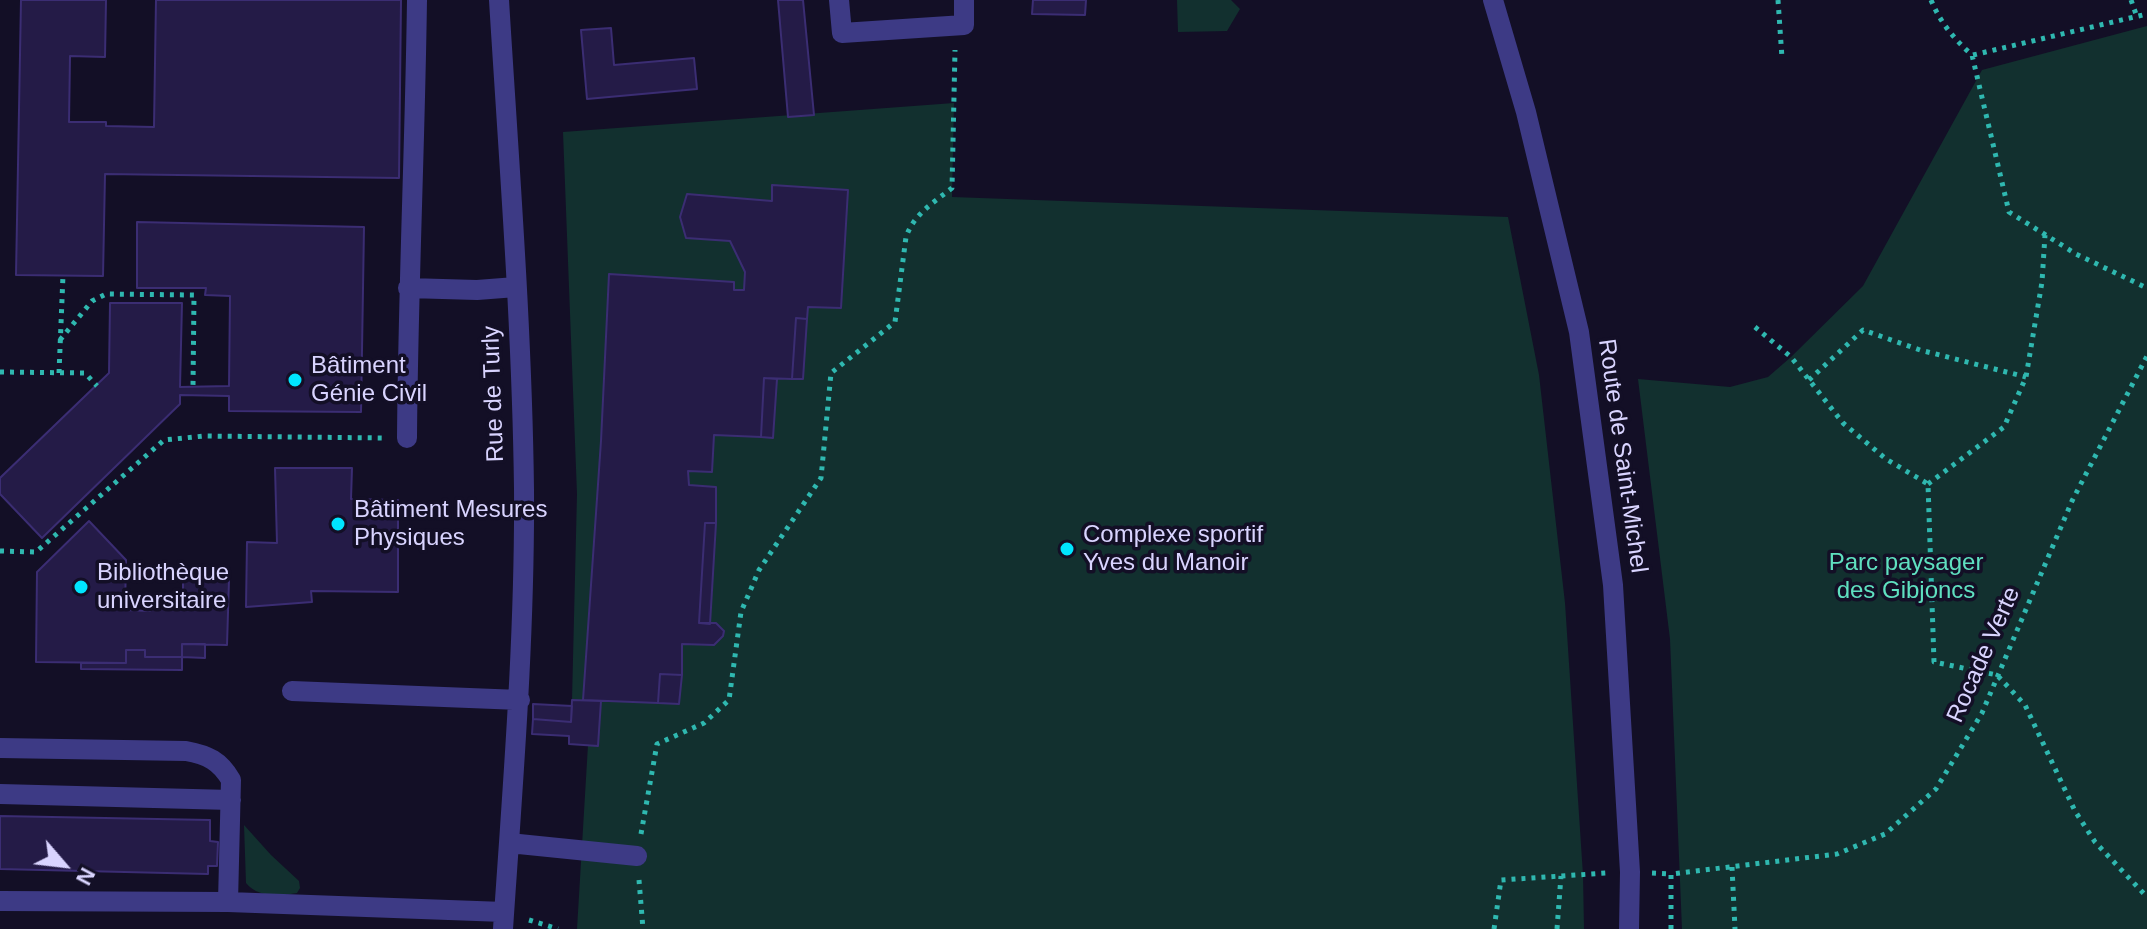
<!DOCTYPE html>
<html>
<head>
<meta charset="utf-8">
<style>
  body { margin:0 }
  #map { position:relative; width:2147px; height:929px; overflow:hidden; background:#130f26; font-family:Helvetica,sans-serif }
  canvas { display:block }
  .north { position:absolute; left:24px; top:825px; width:80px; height:80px; -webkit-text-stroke:6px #130f26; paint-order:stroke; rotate:118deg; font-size:22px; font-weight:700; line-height:32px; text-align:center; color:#d9d4ff }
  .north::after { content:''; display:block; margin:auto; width:28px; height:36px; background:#d9d4ff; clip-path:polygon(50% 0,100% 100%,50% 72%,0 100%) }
</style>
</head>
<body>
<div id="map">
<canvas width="2147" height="929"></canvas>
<div class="north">N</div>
</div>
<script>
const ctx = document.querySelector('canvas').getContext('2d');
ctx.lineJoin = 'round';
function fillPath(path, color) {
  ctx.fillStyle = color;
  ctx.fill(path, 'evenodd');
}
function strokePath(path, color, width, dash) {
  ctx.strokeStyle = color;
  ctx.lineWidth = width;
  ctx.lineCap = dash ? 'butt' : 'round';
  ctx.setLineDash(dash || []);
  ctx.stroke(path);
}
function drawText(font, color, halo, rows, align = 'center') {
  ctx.font = font + ' Helvetica,sans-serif';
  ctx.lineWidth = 7;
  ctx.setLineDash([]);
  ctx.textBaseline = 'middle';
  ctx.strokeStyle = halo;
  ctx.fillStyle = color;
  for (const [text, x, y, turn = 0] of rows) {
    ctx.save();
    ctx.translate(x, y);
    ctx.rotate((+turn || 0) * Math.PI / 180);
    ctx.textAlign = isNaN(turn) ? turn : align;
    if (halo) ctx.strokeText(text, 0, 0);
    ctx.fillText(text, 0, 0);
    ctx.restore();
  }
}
fillPath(new Path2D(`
  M1177,0h54l9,9 -13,22 -49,1z
  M2147,26v903h-465l-12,-290 -32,-260 92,8 38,-10 23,-20 72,-71 119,-216z
  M954,103l-2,94 556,20 31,158 26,228 18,272 1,54h-1007l11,-184h10l3,-43 -29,-2 5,-206 -14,-362z
  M244,825l27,30 28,26 1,7 -3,5c-17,3 -39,5 -51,-10z`), '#12302f');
const building = new Path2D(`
  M21,0h85l-1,57 -35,-1 -1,66h37v4l48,1 2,-127h245l-2,178 -294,-4 -2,102 -87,-1z
  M778,0h25l11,115 -26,2z
  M1033,0h53l-1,15 -53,-1z
  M611,28l3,37 80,-7 3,31 -110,10 -6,-69z
  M772,185l76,5 -7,118 -33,-1 -1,12 -11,-1 -4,61 -28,-1 -3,59 -47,-2 -2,37 -24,-1 1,14 27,2v36h-11l-6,100h17l8,8 -1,5 -9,9 -32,-1v31l-22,-1 -2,29 -75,-3 18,-259 8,-167 125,8v8h10l1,-18 -15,-31 -44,-3 -6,-21 7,-23 85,7z
  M137,222l227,5 -3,185 -132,-1v-15l-49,-1v9l-138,134 -42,-44v-16l109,-105 1,-70h72l-2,84 49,-1 1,-90 -25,-1 1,-7h-69z
  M796,318l11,1 -4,60h-11z
  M764,378l13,1 -4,59 -12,-1z
  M275,468h77l-1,31 47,1v92l-87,-1 1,11 -66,5 1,-65 30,1z
  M89,521l37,39 -1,50 25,1v-17h33v-15l46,1 -2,65 -45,-1v13h-37v-7h-19v13l-90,-1 1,-90z
  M705,523h11l-6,101 -11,-1z
  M182,644h23v14l-23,-1z
  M126,650h19v7h37v13l-101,-1v-6h45z
  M660,674l22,1 -3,29 -21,-1z
  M572,700l29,1 -3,45 -29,-2v-8l-37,-2 1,-15 38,3z
  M533,704l39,2 -1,16 -38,-3z
  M0,816l210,4v21l8,1 -1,24h-9v8l-208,-5z`);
fillPath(building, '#241b47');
strokePath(building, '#3b2d73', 2);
strokePath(new Path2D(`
  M1778,0l4,58
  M1931,0c9,22 23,39 41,55l37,157 67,42 71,34
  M2131,0l6,17
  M1973,55l174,-41
  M1755,327l36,30 52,66 43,36 42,25 6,178 63,13 28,30 50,106 20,31 52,55
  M60,340l32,-39 14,-7 88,1 -1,91
  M0,372l85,1 12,13
  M59,373l4,-98
  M1809,380l54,-50 57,20 106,27
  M1928,484l76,-57 22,-50 16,-95 3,-47
  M0,551l36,1 128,-112 40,-4 180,2
  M641,834l16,-90 47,-21 25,-23 12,-88 18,-42 62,-92 10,-105 64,-51 11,-85c8,-23 27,-34 46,-49l3,-138
  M1732,867l3,62
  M1652,873l19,1
  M639,880l4,49
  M529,920l29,9
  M1494,929l7,-49 105,-7
  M1557,929l4,-53
  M1671,929v-55l166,-20 48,-20 51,-45 46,-76 90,-212 75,-145`), '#2fb8b0', 5, [4, 6]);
strokePath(new Path2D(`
  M499,0c10,163 23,326 25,489 1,147 -11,293 -21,440
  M839,0l3,33 122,-8v-25
  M1493,0l33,112 53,220 34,253 17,287 -1,57
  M408,288l69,2 39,-3
  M407,438c1,-146 8,-292 10,-438
  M292,691l228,9
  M0,748l186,3c22,4 34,10 45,29l-3,122
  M0,794l231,6
  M509,843l128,13
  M0,901l228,1 276,10`), '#3d3a85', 20);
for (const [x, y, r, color] of [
  [295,380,8,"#00e5ff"],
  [338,524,8,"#00e5ff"],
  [1067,549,8,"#00e5ff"],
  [81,587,8,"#00e5ff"]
]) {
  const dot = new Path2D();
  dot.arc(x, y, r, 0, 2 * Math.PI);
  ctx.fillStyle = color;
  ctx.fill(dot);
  strokePath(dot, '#130f26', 3);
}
drawText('24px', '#d9d4ff', '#130f26', [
  ["Bâtiment",311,366],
  ["Génie Civil",311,394],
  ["Bâtiment Mesures",354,510],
  ["Physiques",354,538],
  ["Complexe sportif",1083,535],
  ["Yves du Manoir",1083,563],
  ["Bibliothèque",97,573],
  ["universitaire",97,601]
], 'left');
drawText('24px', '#d9d4ff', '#130f26', [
  ["Rue de Turly",494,394,-92],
  ["Route de Saint-Michel",1622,456,82],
  ["Rocade Verte",1984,655,-66]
]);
drawText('24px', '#5fe0c0', '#130f26', [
  ["Parc paysager",1906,563],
  ["des Gibjoncs",1906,591]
]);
</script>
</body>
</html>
